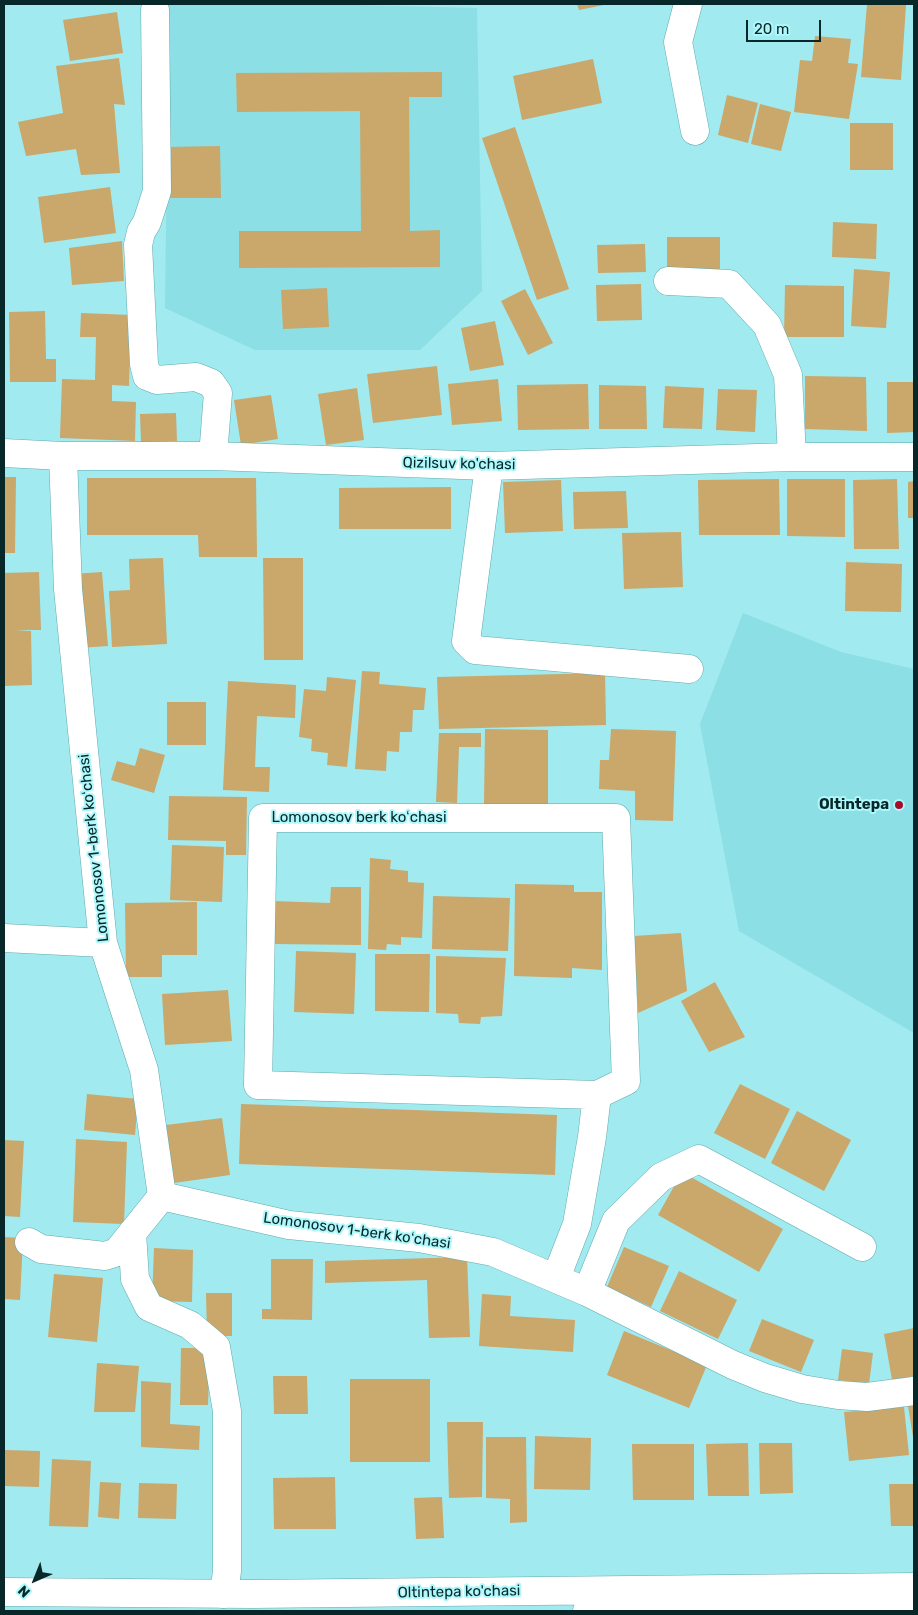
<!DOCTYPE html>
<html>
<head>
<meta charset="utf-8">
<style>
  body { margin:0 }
  #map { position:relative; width:918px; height:1615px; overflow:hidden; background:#a1eaef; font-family:Rubik,sans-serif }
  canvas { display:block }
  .frame { position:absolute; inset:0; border:5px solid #072729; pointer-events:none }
  .north { position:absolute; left:10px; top:1555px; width:50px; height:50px; -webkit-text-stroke:4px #aef8fc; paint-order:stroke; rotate:224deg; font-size:14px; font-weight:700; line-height:20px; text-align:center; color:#072729 }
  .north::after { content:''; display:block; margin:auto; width:18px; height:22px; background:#072729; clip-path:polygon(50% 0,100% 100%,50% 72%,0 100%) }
  .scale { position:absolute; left:746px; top:20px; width:75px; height:22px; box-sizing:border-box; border:2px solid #072729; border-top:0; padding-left:6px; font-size:15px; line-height:18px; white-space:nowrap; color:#072729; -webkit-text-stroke:4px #aef8fc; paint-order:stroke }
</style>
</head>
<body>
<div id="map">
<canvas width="918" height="1615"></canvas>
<div class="frame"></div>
<div class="north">N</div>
<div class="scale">20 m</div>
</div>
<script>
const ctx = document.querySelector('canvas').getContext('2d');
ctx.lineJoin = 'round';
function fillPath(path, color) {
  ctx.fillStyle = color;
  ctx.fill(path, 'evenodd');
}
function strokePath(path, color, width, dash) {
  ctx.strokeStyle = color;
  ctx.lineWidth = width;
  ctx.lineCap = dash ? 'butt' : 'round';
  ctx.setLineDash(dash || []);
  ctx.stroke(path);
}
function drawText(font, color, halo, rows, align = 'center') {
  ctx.font = font + ' Rubik,sans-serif';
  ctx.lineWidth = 4;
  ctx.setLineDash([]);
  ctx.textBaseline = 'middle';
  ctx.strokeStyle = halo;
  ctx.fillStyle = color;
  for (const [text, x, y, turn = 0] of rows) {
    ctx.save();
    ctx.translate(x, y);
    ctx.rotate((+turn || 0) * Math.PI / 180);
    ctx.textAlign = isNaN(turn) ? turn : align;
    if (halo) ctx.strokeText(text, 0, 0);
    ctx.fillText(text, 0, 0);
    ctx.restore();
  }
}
fillPath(new Path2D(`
  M169,4h148l160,4 5,283 -62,59h-165l-90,-42z
  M743,613l98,39 73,17v364l-175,-102 -39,-207z`), '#8bdfe5');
fillPath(new Path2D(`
  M577,4h27v1l-25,5z
  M867,4l39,1 -5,75 -40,-3z
  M117,12l6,41 -53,8 -7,-41z
  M815,36l36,3 -3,24 10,1 -9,55 -55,-7 6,-52 12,1z
  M119,58l6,47 -11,-1 6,69 -39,2 -5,-26 -50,7 -8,-34 45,-9 -7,-47z
  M593,59l9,44 -80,17 -9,-44z
  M442,72v25h-33l1,134 30,-1v37l-201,1v-37h122l-1,-120 -123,1 -1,-39z
  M727,95l31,8 -10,40 -30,-8z
  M760,104l31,8 -10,39 -30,-7z
  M850,123h43v47h-43z
  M515,127l54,162 -32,11 -55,-162z
  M220,146l1,52h-52l-2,-51z
  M110,187l6,46 -72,10 -6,-46z
  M833,222l44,2 -1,35 -44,-2z
  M667,237h53v34l-53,1z
  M122,241l2,40 -52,4 -3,-37z
  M645,244l1,28 -48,1 -1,-28z
  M854,269l36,3 -4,56 -35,-2z
  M641,284l1,36 -45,1 -1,-36z
  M785,285l59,1v51h-60z
  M327,288l2,39 -46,2 -2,-39z
  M525,289l28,54 -25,12 -27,-54z
  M45,311l1,48h10v23h-46l-1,-70z
  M81,313l50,2 -2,71 -17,-1v16l24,1 -1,39 -75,-3 2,-59 33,1 1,-43h-16z
  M495,321l9,44 -34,6 -9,-43z
  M437,366l5,49 -69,8 -6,-49z
  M805,376l61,1 1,54 -62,-2z
  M498,379l4,42 -50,4 -4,-41z
  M887,382h27v50l-27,1z
  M588,384l1,45 -71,1 -1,-45z
  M599,385l47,1 1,43h-48z
  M665,386l39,2 -2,41 -39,-1z
  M357,388l7,52 -38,5 -8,-51z
  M718,389l39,1 -2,42 -39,-2z
  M271,395l7,44 -37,6 -7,-45z
  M176,413l1,28 -36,1 -1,-28z
  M4,477h12l-1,76h-11z
  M87,478h169l1,79h-58l-1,-22h-111z
  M779,479l1,56h-81l-1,-55z
  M787,479h58v58l-58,-1z
  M897,479l2,70h-45l-1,-69z
  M561,480l2,51 -58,2 -2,-51z
  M914,481v37h-6v-36z
  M451,487v42h-112v-41z
  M626,491l2,37 -54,1 -1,-37z
  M681,532l2,55 -59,2 -2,-56z
  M163,558l4,86 -55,3 -3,-56 21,-1 -1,-31z
  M263,558h40v102h-39z
  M846,562l56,2 -1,48 -56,-1z
  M39,572l2,58h-26l16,1 1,54 -28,1v-113z
  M102,572l6,74 -30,2 -6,-74z
  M362,671l18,1 -1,12 47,4 -2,22h-11l-1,22h-12l-1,20 -12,-1 -1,20 -31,-2z
  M605,673l1,52 -167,4 -2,-52z
  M327,677l29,3 -9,87 -20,-2 1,-12 -17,-2 1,-12 -13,-2 5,-48 22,2z
  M228,681l68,4 -1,33 -38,-2 -2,51h15l-1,25 -46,-2z
  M167,702h39v43h-39z
  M485,729l63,1v74h-64z
  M611,729l65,2 -3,90 -38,-1v-29l-36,-2 1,-29h9z
  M439,733h42v14h-22l-2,56 -21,-1z
  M140,748l25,7 -11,38 -43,-13 6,-19 18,5z
  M169,796l78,1 -1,58h-20v-14l-58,-1z
  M172,845l52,2 -2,55 -52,-2z
  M370,858l21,2 -1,9 18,2v11l16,1 -2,55 -21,-1v8l-14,-1 -1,6 -18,-1z
  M515,884l59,1v7h28v78l-30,-2v10l-58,-2z
  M331,887h30v58l-88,-1v-43l57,2z
  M433,896l77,2 -2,53 -76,-2z
  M197,902v53h-35v22h-36l-1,-74z
  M681,933l6,58 -49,22 -4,-77z
  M296,951l60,2 -2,61 -60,-2z
  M375,954h55l-1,58 -54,-1z
  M436,956l70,2 -4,58 -21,1 -1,7 -21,-1 -1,-9 -22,-1z
  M715,982l30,55 -36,15 -28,-51z
  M228,990l4,51 -67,4 -3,-51z
  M740,1084l50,25 -25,50 -51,-26z
  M87,1094l51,5 -3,36 -51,-5z
  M241,1104l316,11 -2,60 -316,-11z
  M797,1111l54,29 -27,51 -53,-28z
  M222,1118l8,57 -56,8 -8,-58z
  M76,1139l51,3 -3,82 -51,-2z
  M4,1140l20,1 -4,76 -16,-1z
  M682,1172l101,57 -24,43 -101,-57z
  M4,1237l19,1 -3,62 -16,-1z
  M624,1247l45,19 -18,41 -44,-20z
  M154,1248l39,2 -1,52 -40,-1z
  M467,1257l3,80 -41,1 -2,-58 -102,3v-22z
  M271,1259h42l-1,61 -50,-1v-10h9z
  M679,1271l58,29 -19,39 -58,-28z
  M54,1274l49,4 -6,64 -49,-5z
  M206,1293h26v43h-25z
  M482,1294l29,2 -1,20 65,4 -2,32 -94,-6z
  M762,1319l52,21 -13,32 -52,-21z
  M914,1328v48l-22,4 -8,-46z
  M624,1331l83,34 -18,43 -82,-33z
  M181,1348h29l-2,57h-28z
  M842,1349l31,4 -4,31 -31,-4z
  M97,1363l42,3 -4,46h-41z
  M273,1376h34l1,38h-34z
  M350,1379h80v83h-80z
  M141,1381l30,2 -1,41 30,2 -1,24 -58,-3z
  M914,1405v32h-1l-5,-31z
  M904,1407l5,48 -60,6 -5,-49z
  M447,1422h36l-1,75 -33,1z
  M535,1436l56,2 -1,52 -56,-1z
  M486,1437h40l1,85 -17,1v-24l-24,-1z
  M748,1443l1,53h-41l-2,-52z
  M759,1443h33l1,50 -33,1z
  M632,1444h62v56h-61z
  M4,1450l36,1 -1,36 -35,-1z
  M52,1459l39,2 -3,66 -39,-1z
  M335,1477l1,52h-62l-1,-51z
  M100,1482l21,1 -2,36 -21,-2z
  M139,1483l38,1 -1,35 -38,-1z
  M889,1484h25v42h-23z
  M442,1497l2,41 -28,1 -2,-41z`), '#caa76a');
const minor = new Path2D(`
  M688,4l-10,38 17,89
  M155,10l2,181 -10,31 -6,10 -3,13 6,119 3,12 10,4 39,-3 15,6 7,10 -5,63
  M668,281l61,3 38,41 21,50 4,82
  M4,453l59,3h150l276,10 303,-9h122
  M63,456l5,133 35,354 41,127 18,126 127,29 130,13 74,14 94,40 146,73 32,13 37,11 36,6 29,2 47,-6
  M489,466l-23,175 9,9 214,19
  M4,938l99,5
  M132,1233l3,46 14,28 41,18 26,22 11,64v160l-3,23
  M29,1242l12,7 64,7 12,-4 45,-56
  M556,1278l21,-54 15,-87 5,-42 -339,-10 5,-267h353l10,263 -29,14
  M587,1292l29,-71 45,-44 38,-18 163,88`);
const major = new Path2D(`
  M4,1592l248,2 662,-7
  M587,1611l327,-3`);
strokePath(minor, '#61aaae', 29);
strokePath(major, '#61aaae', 29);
strokePath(minor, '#fff', 28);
strokePath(major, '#fff', 28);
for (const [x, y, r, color] of [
  [899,805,5,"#a60b29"]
]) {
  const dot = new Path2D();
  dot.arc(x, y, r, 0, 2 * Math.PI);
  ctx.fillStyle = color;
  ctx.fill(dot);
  strokePath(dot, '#aef8fc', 2);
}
drawText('15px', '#072729', '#aef8fc', [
  ["Qizilsuv ko'chasi",459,464,1],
  ["Lomonosov berk koʻchasi",359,818],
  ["Lomonosov 1-berk koʻchasi",94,848,-96],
  ["Lomonosov 1-berk koʻchasi",357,1231,8],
  ["Oltintepa ko'chasi",459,1592,-1]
]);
drawText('bold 15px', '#072729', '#aef8fc', [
  ["Oltintepa",889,805]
], 'right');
</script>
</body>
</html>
